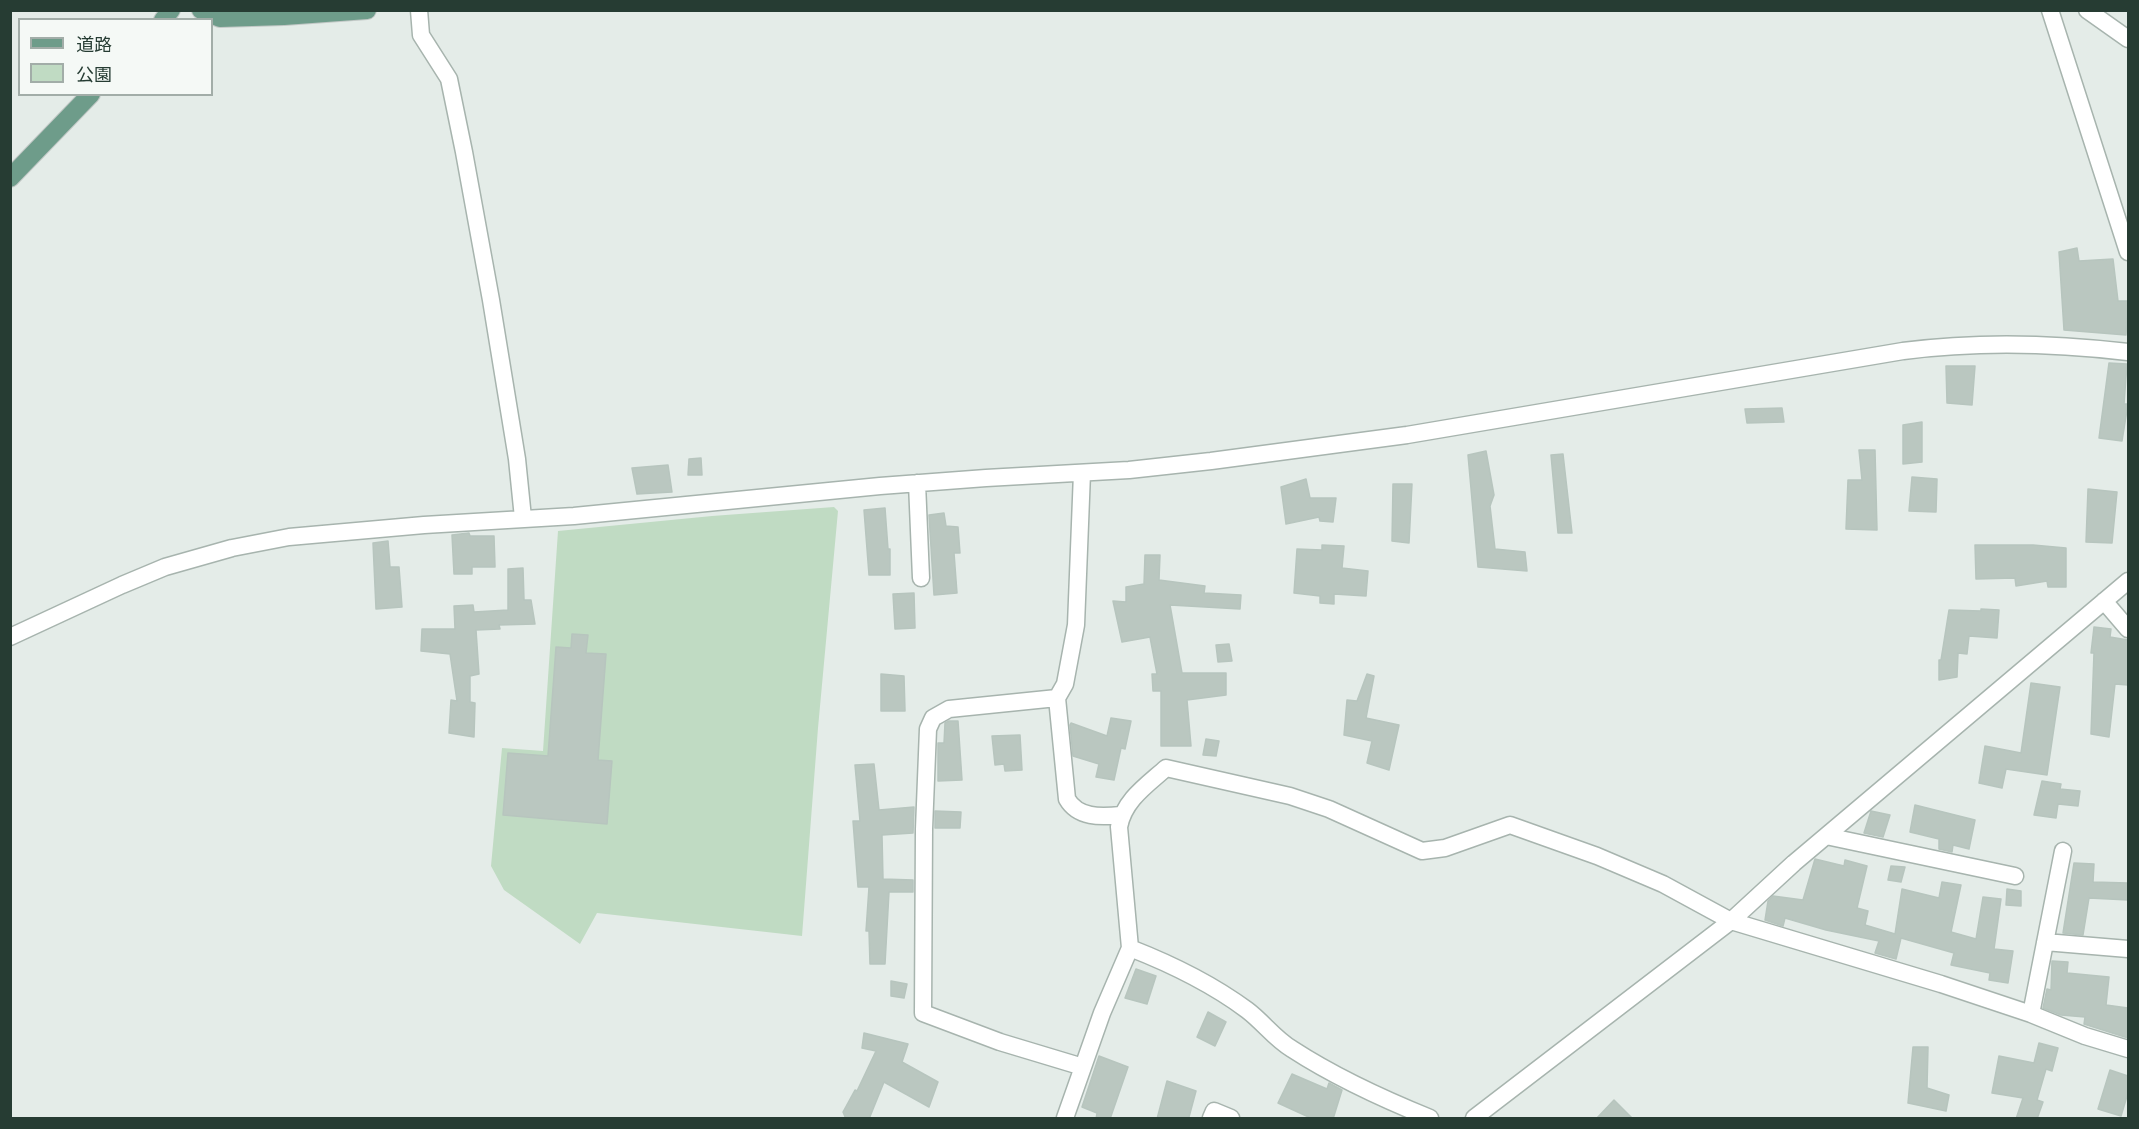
<!DOCTYPE html>
<html>
<head>
<meta charset="utf-8">
<style>
  body { margin:0 }
  #map { position:relative; width:2139px; height:1129px; overflow:hidden; background:#e4ece8; font-family:Barlow,"Noto Sans JP",sans-serif }
  canvas { display:block }
  .frame { position:absolute; inset:0; border:12px solid #263c33; pointer-events:none }
  .legend { position:absolute; left:18px; top:18px; width:195px; height:78px; box-sizing:border-box; background:#f5f9f6; border:2px solid #a2ada8; margin:0; padding:8px 10px; list-style:none; font-size:18px; color:#263c33 }
  .legend li { display:flex; align-items:center; gap:12px; height:30px }
  .legend b { width:30px; border:2px solid #a2ada8 }
</style>
</head>
<body>
<div id="map">
<canvas width="2139" height="1129"></canvas>
<div class="frame"></div>
<ul class="legend">
<li><b style="height:8px;background:#6e9c8a"></b>道路</li>
<li><b style="height:16px;background:#c0dbc3"></b>公園</li>
</ul>
</div>
<script>
const ctx = document.querySelector('canvas').getContext('2d');
ctx.lineJoin = 'round';
function fillPath(path, color) {
  ctx.fillStyle = color;
  ctx.fill(path, 'evenodd');
}
function strokePath(path, color, width, dash) {
  ctx.strokeStyle = color;
  ctx.lineWidth = width;
  ctx.lineCap = dash ? 'butt' : 'round';
  ctx.setLineDash(dash || []);
  ctx.stroke(path);
}
fillPath(new Path2D(`
  M834,507l4,4 -20,217 -16,208 -205,-23 -17,31 -76,-54 -13,-24 11,-118 41,3 15,-220 154,-15z`), '#c0dbc3');
const building = new Path2D(`
  M2077,248l2,13 34,-2 5,42h10l-2,34 -62,-5 -5,-78z
  M2109,363l18,1 -3,40h4l-6,37 -23,-3z
  M1946,366h29l-3,39 -25,-2z
  M1782,408l2,14 -37,1 -2,-14z
  M1922,422v40l-19,2v-39z
  M1859,450h16l2,80 -31,-1 2,-49h14z
  M1486,451l8,44 -4,11 5,43 30,3 2,19 -49,-4 -10,-112z
  M1563,454l9,79h-14l-7,-78z
  M701,458l1,17h-14l1,-16z
  M668,465l4,27 -35,2 -5,-26z
  M1912,477l25,2 -1,33 -27,-1z
  M1306,479l4,19h26l-3,24 -13,-1 -1,-4 -33,7 -5,-37z
  M1393,484h19l-3,59 -17,-2z
  M2088,489l29,3 -5,51 -26,-1z
  M885,508l3,41h2v26h-21l-5,-65z
  M944,513l2,13 12,1 2,26h-6l3,40 -23,2 -5,-80z
  M469,533l1,3h24l1,31h-23v7h-18l-2,-39z
  M388,541l2,26h9l3,40 -26,2 -3,-66z
  M1322,545l22,1 -2,22 26,3 -2,25 -32,-2v10l-14,-1v-7l-26,-3 3,-44 25,1z
  M1975,545h58l33,3v39h-18l-1,-6 -31,5 -1,-8 -39,1z
  M1145,555h15l-1,25 46,6 -1,7 37,2 -1,14 -70,-4 12,68h44v22l-39,5 4,46h-30v-55h-8l-1,-17h5l-7,-37 -28,5 -9,-41 13,1v-15l18,-3z
  M523,568l1,32h7l4,24 -36,1 1,4 -24,1 3,44 -9,2v26l5,1 -1,34 -25,-4 2,-33 6,1 -7,-47 -29,-3 1,-22h33l-1,-23 19,-1 1,7 34,-2v-41z
  M914,593l1,35 -20,1 -2,-35z
  M1981,609l18,1 -2,28 -28,-2 -2,18 -9,-1 -1,24 -18,3v-20h2l8,-50 32,1z
  M2094,627l17,2 -1,8 18,3v45l-13,-1 -6,53 -18,-3 3,-81h-3z
  M572,634l16,1 -2,18 20,1 -8,106 14,1 -5,63 -104,-9 5,-62 40,3 8,-109 15,1z
  M1229,644l3,17 -14,1 -2,-17z
  M881,674l23,2 1,35h-24z
  M1367,674l7,2 -8,42 33,7 -10,45 -22,-7 5,-22 -28,-6 3,-35 10,1z
  M2031,683l29,4 -13,88 -41,-6 -4,19 -23,-5 6,-37 36,7z
  M1111,718l20,3 -6,28 -4,-1 -7,32 -18,-3 3,-13 -26,-8 -3,-31 1,-2 36,13z
  M949,721h9l4,59 -24,1v-38h6l1,-20z
  M1020,735l2,35 -17,1 -1,-7 -9,1 -3,-29z
  M1206,739l13,2 -3,15 -13,-1z
  M874,764l5,46 35,-3 -1,26 -31,2 1,44 30,1v12h-24l-4,72h-15l-1,-33h-3l3,-44h-11l-5,-66h7l-5,-56z
  M2042,781l19,3 -1,5 20,2 -2,15 -20,-2 -2,14 -22,-3z
  M1915,805l60,15 -6,29 -16,-4 -1,7 -13,-3v-10l-29,-7z
  M935,811l26,1 -1,16h-25z
  M1871,811l19,4 -7,22 -19,-4z
  M1815,859l29,7 1,-6 22,6 -10,42 11,3 -3,14 30,9 7,-45 37,9 3,-16 19,3 -10,47 25,7 7,-42 18,2 -7,50 19,2 -5,32 -19,-3 1,-7 -39,-8 3,-12 -53,-15 -5,21 -21,-6 4,-12 -53,-11 -41,-12 -2,8 -18,-6 3,-19 5,-5 30,4z
  M2074,863l20,1 -1,18 35,1v17l-39,-2 -6,37 -20,-2z
  M1891,866l14,1 -4,15 -13,-2z
  M2007,889l14,2v15l-15,-1z
  M2052,961l16,1 -1,11 42,4 -3,28 22,3v30l-44,-14 1,-7 -24,-2 -18,-7 4,-19 4,1z
  M1136,969l20,7 -9,28 -22,-6z
  M891,981l16,3 -3,14 -13,-2z
  M1208,1012l18,10 -11,24 -18,-9z
  M864,1033l44,11 -6,18 36,20 -9,25 -45,-25 -15,37h-23l-3,-7 12,-22 2,1 19,-40 -14,-3z
  M2039,1043l19,5 -6,23 -6,-2 -9,31 6,2 -6,17h-21l7,-21 -31,-5 7,-37 35,7z
  M1913,1047h15l-1,41 22,7 -3,16 -38,-8z
  M1099,1056l29,11 -18,52h-14l1,-6 -15,-6z
  M2110,1070l18,6v17l-7,23 -23,-7z
  M1292,1074l35,15 2,-6 13,7 -9,29h-20l-35,-16z
  M1167,1081l29,10 -7,26 -32,2z
  M1614,1100l19,19h-37z`);
fillPath(building, '#bac7c0');
strokePath(building, '#b7c5be', 1.5);
const minor = new Path2D(`
  M419,10l2,25 28,44 15,73 27,148 26,159 6,59
  M2050,10l78,242
  M2087,10l41,29
  M1082,473l-6,152 -11,59 -8,14 10,101c11,19 33,18 54,16
  M917,483l4,95
  M2104,601l24,28
  M10,637l112,-52 43,-18 67,-19 57,-11 135,-12 150,-9 306,-30 106,-8 143,-8 82,-9 196,-26 496,-84c75,-10 150,-8 225,1
  M1057,698l-108,11 -16,9 -5,11 -4,100 -1,184 77,29 83,25
  M1826,836l189,40
  M2045,942l83,7
  M1130,948c41,16 82,36 117,62 16,12 28,29 45,39 43,28 91,50 138,69
  M2031,1014l32,-163
  M1065,1118l37,-105 28,-65 -11,-121c5,-27 28,-42 47,-59l124,28 39,13 93,42 23,-3 65,-23 87,31 66,28 68,37 210,63 90,30 54,22 43,13
  M1211,1118l3,-7 17,7
  M1474,1118l257,-197 63,-58 334,-282`);
const major = new Path2D(`
  M201,10l19,8 64,-2 83,-6
  M163,20l8,-10
  M10,178l81,-84`);
strokePath(minor, '#a7b4ae', 19);
strokePath(major, '#c2c8c6', 20);
strokePath(minor, '#fff', 16);
strokePath(major, '#6e9c8a', 18);
</script>
</body>
</html>
